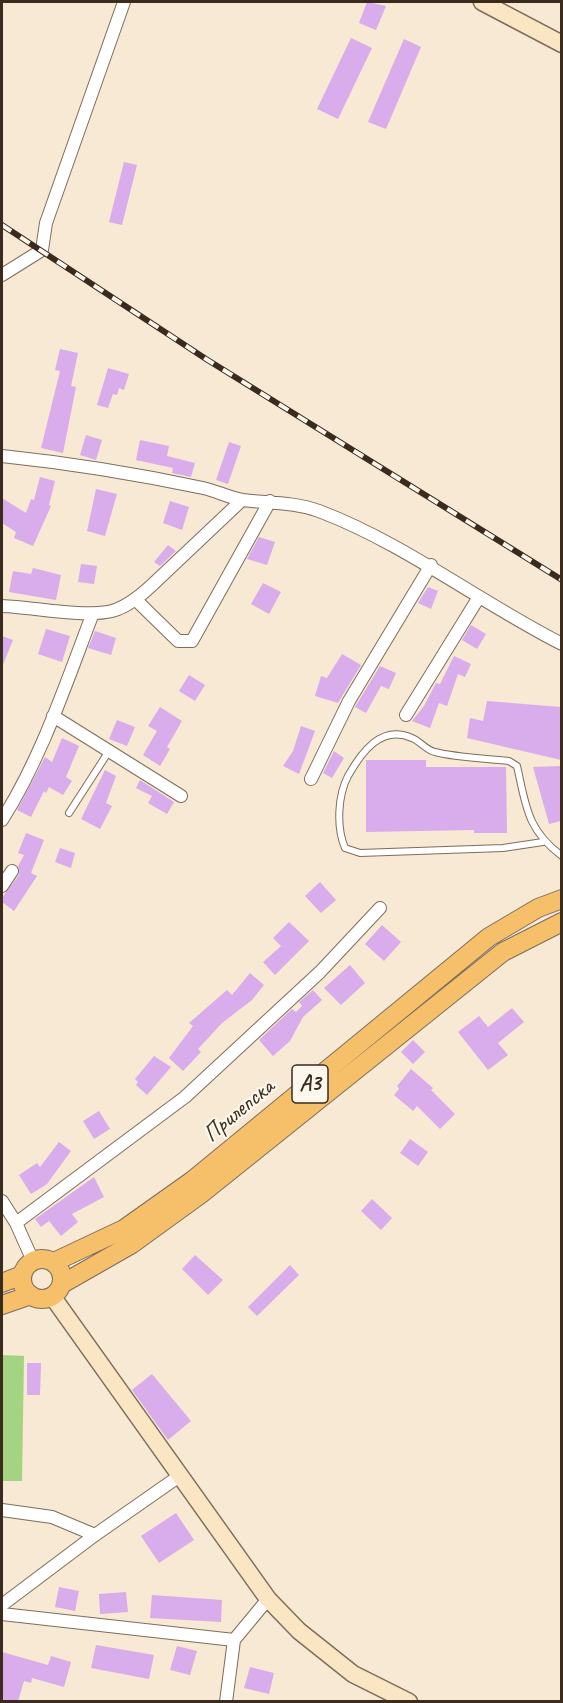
<!DOCTYPE html>
<html>
<head>
<meta charset="utf-8">
<style>
  body { margin:0 }
  #map { position:relative; width:563px; height:1703px; overflow:hidden; background:#f7e9d4; font-family:Caveat,sans-serif }
  canvas { display:block }
  .frame { position:absolute; inset:0; border:3px solid #3b2a1e; pointer-events:none }
</style>
</head>
<body>
<div id="map">
<canvas width="563" height="1703"></canvas>
<div class="frame"></div>
</div>
<script>
const ctx = document.querySelector('canvas').getContext('2d');
ctx.lineJoin = 'round';
function fillPath(path, color) {
  ctx.fillStyle = color;
  ctx.fill(path, 'evenodd');
}
function strokePath(path, color, width, dash) {
  ctx.strokeStyle = color;
  ctx.lineWidth = width;
  ctx.lineCap = dash ? 'butt' : 'round';
  ctx.setLineDash(dash || []);
  ctx.stroke(path);
}
function drawText(font, color, halo, rows, align = 'center') {
  ctx.font = font + ' Caveat,sans-serif';
  ctx.lineWidth = 4.5;
  ctx.setLineDash([]);
  ctx.textBaseline = 'middle';
  ctx.strokeStyle = halo;
  ctx.fillStyle = color;
  for (const [text, x, y, turn = 0] of rows) {
    ctx.save();
    ctx.translate(x, y);
    ctx.rotate((+turn || 0) * Math.PI / 180);
    ctx.textAlign = isNaN(turn) ? turn : align;
    if (halo) ctx.strokeText(text, 0, 0);
    ctx.fillText(text, 0, 0);
    ctx.restore();
  }
}
fillPath(new Path2D(`
  M2,1355l22,1 -2,125h-20z`), '#a4d381');
fillPath(new Path2D(`
  M367,2l19,4 -10,24 -17,-7z
  M351,38l21,10 -34,71 -21,-10z
  M404,39l17,8 -35,82 -18,-7z
  M124,162l13,3 -15,60 -13,-3z
  M60,349l18,4 -7,33 5,1 -13,66 -22,-5 19,-77 -5,-1z
  M108,368l21,6 -5,16 -5,-2 -2,7 -4,-1 -5,14 -11,-3z
  M86,435l16,5 -6,20 -16,-5z
  M140,440l29,6 -2,10 28,7 -4,14 -19,-4 1,-5 -37,-8z
  M229,442l12,4 -13,38 -12,-4z
  M40,477l15,4 -6,24 2,1 -18,40 -19,-8 2,-6 -14,-9v-25l24,15 5,-14 3,1z
  M96,489l21,5 -12,42 -18,-5z
  M170,501l19,6 -7,23 -19,-7z
  M259,537l16,5 -8,23 -20,-6z
  M168,545l8,6 -16,15 -6,-4z
  M81,564l16,2 -3,18 -16,-2z
  M33,568l28,7 -5,25 -47,-8 4,-21 18,3z
  M263,583l18,9 -12,22 -18,-10z
  M428,587l10,4 -7,18 -13,-6z
  M471,625l15,9 -9,15 -15,-9z
  M46,629l24,7 -8,26 -24,-8z
  M95,631l21,7 -5,17 -23,-7z
  M2,636l11,4 -11,27z
  M342,654l19,11 -20,33 -3,5 -23,-7 6,-20 6,2z
  M454,656l17,8 -6,13 -7,-3 -11,32 -8,-3 -9,25 -18,-7 12,-15 12,-23 4,1z
  M380,666l16,7 -7,16 -8,-3 -15,27 -11,-6z
  M189,675l16,10 -10,16 -16,-10z
  M487,701l74,6v53l-94,-22 3,-20 13,3z
  M160,707l22,14 -15,26 3,2 -10,17 -17,-11 14,-24 -9,-5z
  M117,720l18,7 -8,19 -18,-7z
  M301,726l14,5 -16,43 -16,-8 10,-15z
  M62,738l17,8 -13,31 6,4 -9,14 -14,-8 -3,6 -2,-2 -13,26 -14,-7 28,-53 7,5z
  M334,751l10,7 -12,20 -9,-5z
  M366,760h60v7h80l1,66h-33v-3l-108,2z
  M561,766v55l-12,3 -16,-57z
  M105,770l11,6 -10,27 6,3 -12,23 -19,-10z
  M140,780l34,22 -7,12 -19,-11 4,-7 -16,-8z
  M26,833l18,7 -13,33 6,3 -23,35 -12,-9v-4l17,-23 -1,-9 6,-11 -6,-2z
  M60,848l15,5 -4,15 -16,-6z
  M320,882l16,18 -15,13 -16,-17z
  M289,922l20,19 -34,34 -12,-13 18,-16 -8,-8z
  M382,925l19,17 -17,19 -19,-17z
  M350,965l15,18 -24,22 -17,-17z
  M250,973l14,12 -12,15 -30,23 -24,26 3,3 -18,19 -14,-13 24,-32 -4,-3 38,-33 5,5z
  M313,990l9,10 -19,17 -13,24 -17,15 -14,-16 33,-31 4,3 6,-6 -3,-4z
  M512,1008l12,14 -26,21 10,12 -20,15 -30,-38 21,-16 9,11z
  M413,1040l12,12 -12,12 -12,-12z
  M154,1056l17,11 -24,28 -11,-10 2,-3 -3,-3z
  M411,1069l22,19 -2,2 24,24 -15,15 -23,-23 -4,5 -19,-16 5,-6 -2,-3z
  M99,1111l11,18 -16,10 -11,-18z
  M410,1139l18,13 -10,14 -18,-13z
  M59,1142l12,9 -24,33 -16,10 -12,-19 18,-12 3,4z
  M94,1177l10,20 -32,17 6,8 -17,14 -12,-15 -8,6 -6,-8z
  M372,1199l20,19 -11,12 -20,-19z
  M195,1255l28,25 -15,15 -26,-26z
  M290,1265l9,10 -42,41 -9,-9z
  M27,1363h14l-1,32h-13z
  M152,1374l39,47 -23,19 -36,-50z
  M176,1513l18,27 -35,23 -18,-27z
  M59,1587l20,4 -4,20 -20,-4z
  M126,1592l2,20 -28,2 -1,-20z
  M152,1595l70,5 -1,22 -71,-4z
  M96,1645l58,10 -5,24 -58,-11z
  M177,1646l20,5 -7,24 -20,-5z
  M2,1652l46,13 3,-9 20,6 -7,25 -32,-9 -1,5 -7,-2 -6,20h-16z
  M250,1667l24,6 -5,21 -25,-6z`), '#d9aceb');
const lane = new Path2D(`
  M69,813l40,-62
  M543,842l-40,6 -143,5 -15,-5c-9,-21 -7,-53 3,-72 13,-23 33,-52 64,-38 8,3 15,13 23,14 24,6 49,6 74,9l8,5c9,40 10,64 45,90`);
const street = new Path2D(`
  M2,275l40,-25 4,-27 78,-221
  M2,456c67,7 135,18 201,32 14,3 26,10 40,12 25,3 51,2 76,11 87,33 160,91 243,133
  M136,600l42,41h14l78,-140
  M2,606c31,1 81,12 110,5 15,-4 28,-15 39,-25l91,-86
  M406,715l73,-118
  M53,716l128,80
  M311,779l38,-78 82,-136
  M2,820c40,-63 64,-137 91,-207
  M2,886l10,-15
  M2,1201l14,22 17,38
  M16,1223l169,-126 135,-125 60,-64
  M2,1510l50,7 43,18
  M2,1605l93,-70 83,-58
  M2,1614l232,26
  M226,1702l8,-62 34,-41`);
const secondary = new Path2D(`
  M482,2l80,42
  M52,1296l216,303 31,32 54,43 56,28`);
const primary = new Path2D(`
  M22 1279a20 20 0 1 1 40 0a20 20 0 1 1-40 0Z
  M54,1262l70,-33 69,-49 296,-243 49,-29 24,-9
  M2,1283l20,-8
  M62,1284l70,-40 69,-50 302,-242 59,-30
  M2,1305l29,-10`);
strokePath(lane, '#7d6d5e', 8);
strokePath(street, '#7d6d5e', 14);
strokePath(secondary, '#7d6d5e', 19);
strokePath(primary, '#7d6d5e', 20);
strokePath(lane, '#fff', 6);
strokePath(street, '#fff', 12);
strokePath(secondary, '#fbe6c4', 16);
strokePath(primary, '#f6c06b', 18);
const rail = new Path2D(`
  M2,225l204,134 356,221`);
strokePath(rail, '#3b2a1e', 6);
strokePath(rail, '#fbf7ec', 4, [11]);
for (const [x, y, w] of [
  [310,1084,36]
]) {
  const box = new Path2D();
  box.roundRect(x - w / 2, y - 19, w, 38, 4.5);
  ctx.fillStyle = '#fbf7ec';
  ctx.fill(box);
  strokePath(box, '#3b2a1e', 1.5);
}
drawText('bold 22px', '#3b2a1e', null, [
  ["A3",310,1084]
]);
drawText('24px', '#3b2a1e', '#fbf7ec', [
  ["Прилепска",239,1111,-40]
]);
</script>
</body>
</html>
